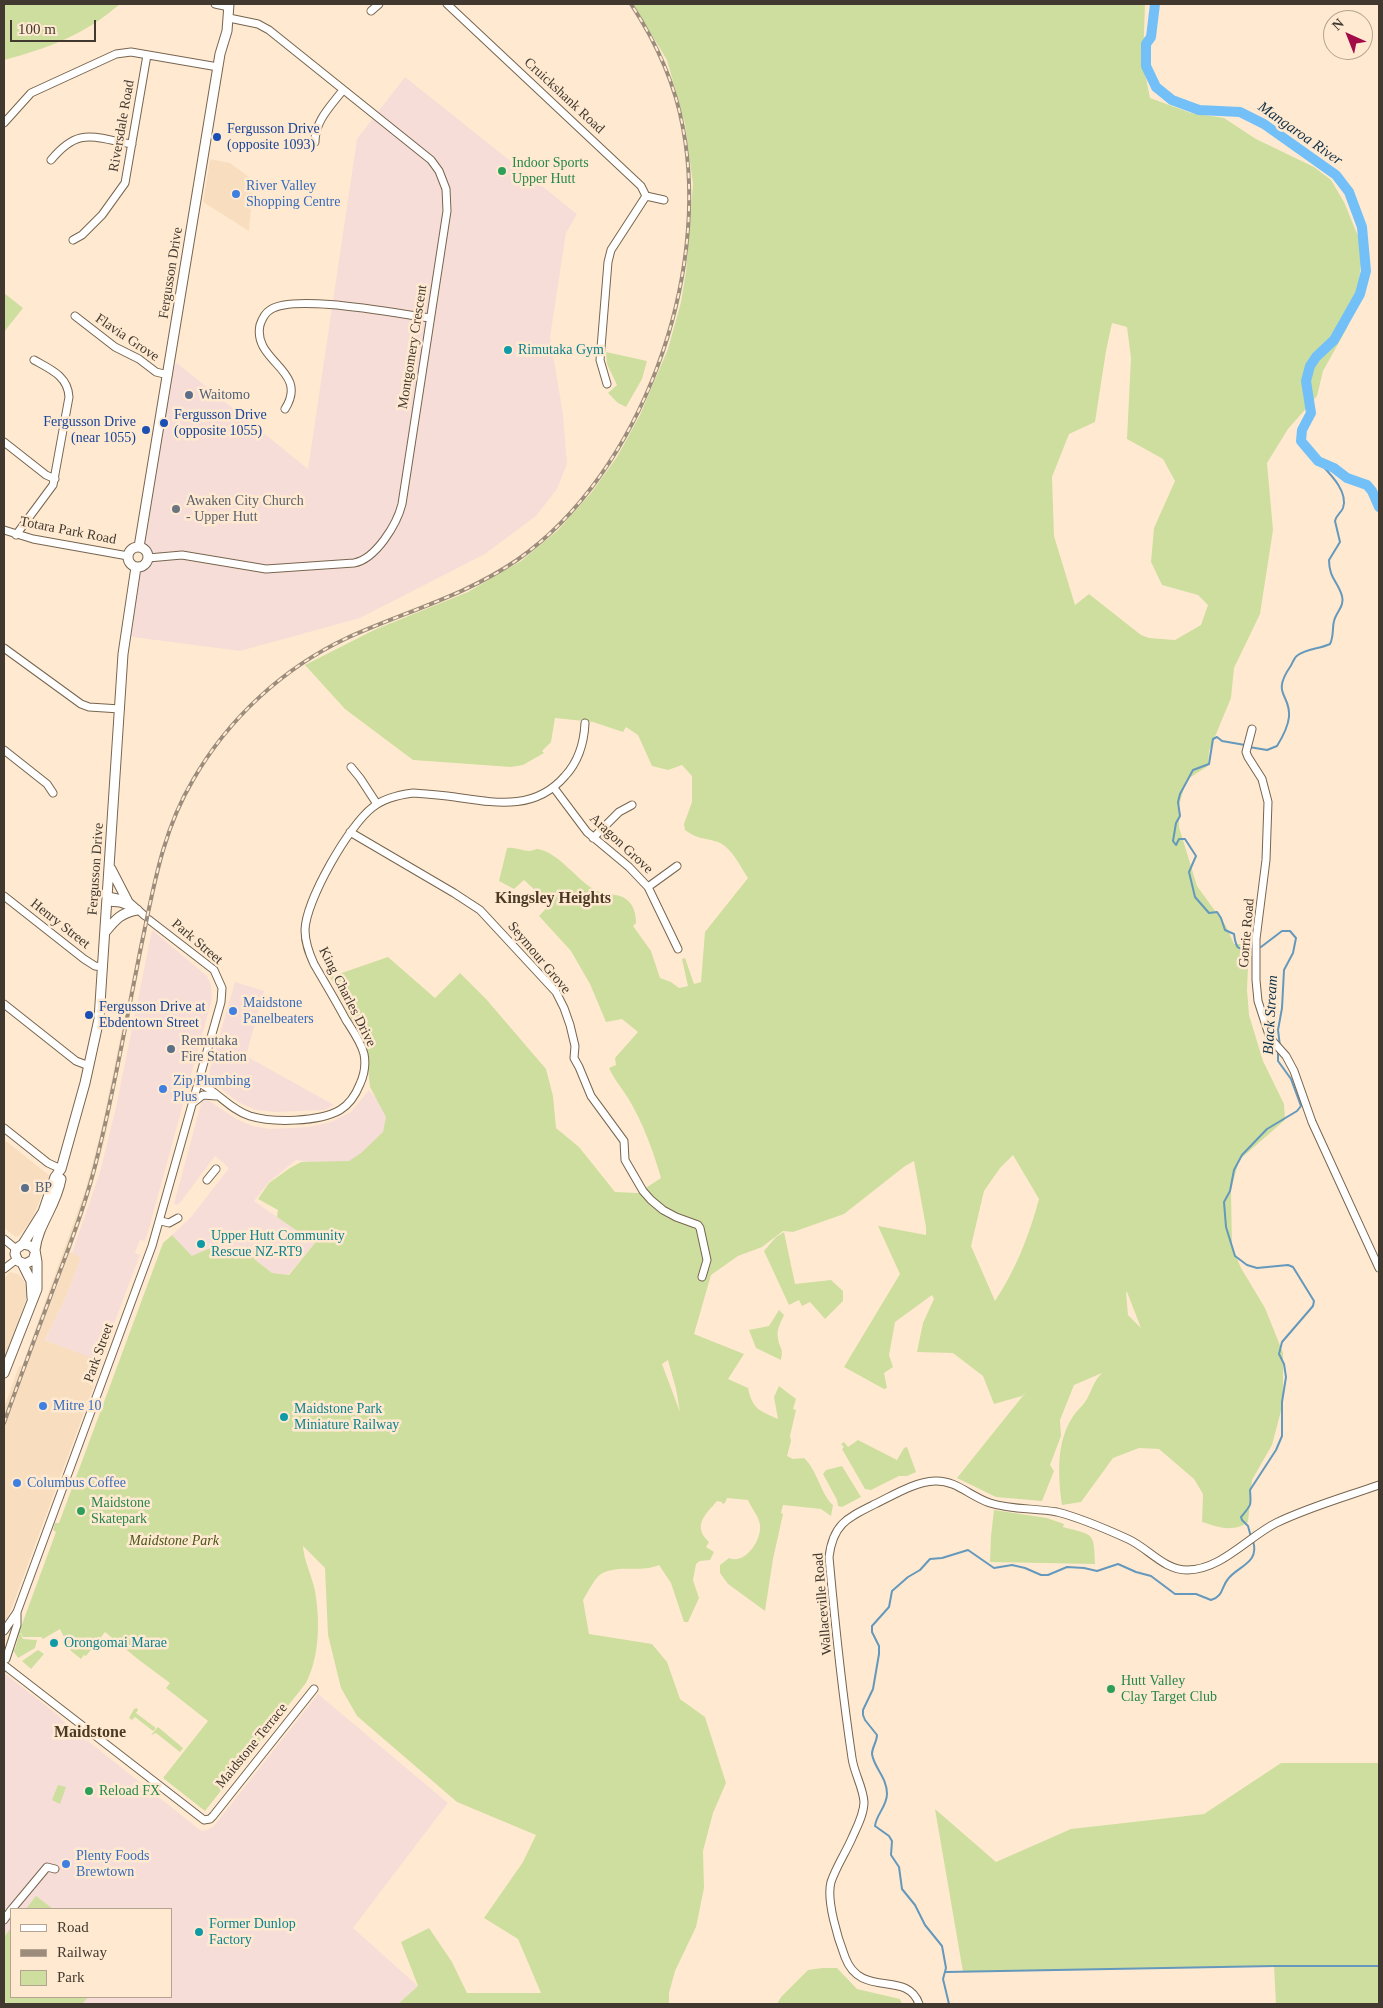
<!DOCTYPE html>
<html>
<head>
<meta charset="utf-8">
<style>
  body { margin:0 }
  #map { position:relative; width:1383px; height:2008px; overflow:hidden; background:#ffead1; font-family:Georgia,serif }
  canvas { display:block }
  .frame { position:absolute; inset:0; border:5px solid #41392f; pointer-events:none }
  .legend { position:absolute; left:10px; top:1908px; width:162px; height:90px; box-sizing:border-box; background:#ffead1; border:1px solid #b3a390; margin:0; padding:6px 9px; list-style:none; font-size:15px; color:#41392f }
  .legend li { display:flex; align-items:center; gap:10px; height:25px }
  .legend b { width:25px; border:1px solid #b3a390 }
  .north { position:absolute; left:1323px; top:10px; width:50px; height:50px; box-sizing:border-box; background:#ffead1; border:1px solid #b3a390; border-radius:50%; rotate:316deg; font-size:14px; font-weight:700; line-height:20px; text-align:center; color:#41392f }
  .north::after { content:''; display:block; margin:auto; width:18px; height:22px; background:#a30b48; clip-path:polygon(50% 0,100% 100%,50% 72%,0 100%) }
  .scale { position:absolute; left:10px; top:20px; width:86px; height:22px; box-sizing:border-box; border:2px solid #41392f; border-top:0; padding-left:6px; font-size:15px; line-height:18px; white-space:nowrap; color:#41392f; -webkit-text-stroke:4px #ffead1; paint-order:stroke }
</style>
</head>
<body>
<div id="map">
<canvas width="1383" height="2008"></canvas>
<div class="frame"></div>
<ul class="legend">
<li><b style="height:6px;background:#fff"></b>Road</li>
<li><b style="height:6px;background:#9b8c7b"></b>Railway</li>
<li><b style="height:14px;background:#cede9f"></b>Park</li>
</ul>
<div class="north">N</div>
<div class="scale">100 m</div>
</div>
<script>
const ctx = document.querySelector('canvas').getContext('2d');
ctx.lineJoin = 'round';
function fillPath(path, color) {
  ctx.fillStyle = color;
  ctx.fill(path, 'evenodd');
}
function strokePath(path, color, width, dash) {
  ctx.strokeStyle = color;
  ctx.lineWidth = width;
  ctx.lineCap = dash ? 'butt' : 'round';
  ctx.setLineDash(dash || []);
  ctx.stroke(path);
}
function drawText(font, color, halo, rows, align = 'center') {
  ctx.font = font + ' Georgia,serif';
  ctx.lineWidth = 5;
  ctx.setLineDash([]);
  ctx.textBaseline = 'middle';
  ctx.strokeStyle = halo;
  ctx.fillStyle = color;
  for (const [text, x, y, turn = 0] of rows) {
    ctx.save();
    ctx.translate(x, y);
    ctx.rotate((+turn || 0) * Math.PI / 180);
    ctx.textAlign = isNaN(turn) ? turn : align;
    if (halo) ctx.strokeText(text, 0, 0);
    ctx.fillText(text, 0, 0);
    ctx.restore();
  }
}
fillPath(new Path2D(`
  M210,159l20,4 19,14 4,6 -4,48 -46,-29z
  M143,927l4,1v1l-42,210 -16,57 -19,56 11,5 -15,40 -21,43 57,21v3l-91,246 -7,14v-216l15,-42h3l64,-178 16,-62z
  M6,1141l44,35 -18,43 -12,16 -4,2 -12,-9v-84z
  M10,1272l8,2 4,4 5,8 1,8 -24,68v-84z`), '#f8debf');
fillPath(new Path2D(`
  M405,77l172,137 -11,19 -16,104 13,77 4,50 -10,25 -21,27 -51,38 -125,64 -120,33 -115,-15 15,-69 6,-4 2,-5 -2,-7 -7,-4 29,-172 9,-12 131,106 49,-330z
  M152,930l55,46 4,9 1,14 -64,233 -3,9 -5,-1 -5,13 5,2 -40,106 -55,-21 21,-43 15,-40 -9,-4 28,-81 16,-65z
  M235,982l29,9 -18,65 88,49 -9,5 -49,2 -20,-2 -18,-8 -27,-21 -2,-9z
  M369,1090l20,23 -8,24 -30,25 -17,4 -38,-6 -27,22 -15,19 61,42 -27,32 -16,-2 -18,-14 -8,-13 -9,13 -45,-3 -20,-21 19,-18 38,-49 -14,-12 -35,47 -3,2 -3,-1 28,-104h6l30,20 15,6 18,3 37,-2 23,-5 20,-10z
  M4,1673l54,42 5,6 137,109 4,1 9,-4 105,-133 130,109 -95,125 65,58 -20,18h-394zM11,1909h160v88h-160z`), '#f7ddd7');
fillPath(new Path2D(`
  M4,4h116c-36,31 -71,44 -116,56z
  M633,4h512l-2,59 7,35 41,15 33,5 32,21 58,28 17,13 13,22 16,39 2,15 -4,33 -11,39 -24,43 -6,25 -29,33 -21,34 6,67 -13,84 -26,54 -3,30 -22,53 -1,15 -22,14 -7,26v21l18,59 29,40 8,18h15l-2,46 2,25 14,46 21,43 1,16 -46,40 -8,30 1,57 9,21 24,40 18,45v50l-11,42 -20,35 -4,42c-15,11 -30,5 -46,0l1,-28 -9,-15 -35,-30 -20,-1 -26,10 -32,44 -19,3c-4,-28 -6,-62 10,-87 4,-7 11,-12 15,-19 6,-11 6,-17 15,-26l-28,12 -14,35 1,16 -11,29 4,6 -12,30 -46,-4 -39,-19 69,-86 -4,4 -28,8 -11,-28 -30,-23 -36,-1 6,-29 11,-24 -2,-4 -37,27 -6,33 4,12 -9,6 3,15 -3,1 -40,-22 56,-93 -22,-48 48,9v-8l-12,-66 -9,5 -61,48 -51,18 -10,-1 -21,16 -24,9 -27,19 -17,59 50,20 -16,25 20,9c5,22 11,22 30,31l-4,-22 5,-11 17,13 -3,10 3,1 -6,26 1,5 -4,15 6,3 11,-1c14,13 16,35 29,47l-2,11 -10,-7 -38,-4 -2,8 2,1 -10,45 -8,52 -37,-27 -8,-11v-8l9,-7c16,7 33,-18 31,-33 -1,-9 -9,-17 -12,-25l-21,-2 -2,5 -3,1v-2l-5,-1c-12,14 -25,25 -8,41l-3,5 8,5 -4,8 -10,1 -4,3 -3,16 6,18 -11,24h-4l-13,-39 -12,-18c-18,8 -40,-1 -58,9 -7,5 -13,18 -18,26l6,34 63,10 15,18 13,37 25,18 21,66 -13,30 -10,38 1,37 -8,39 -21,44 -6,22v11h-271l20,-18 -17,-44 28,-14 23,34 15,31h74l-23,-54 -34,-21 39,-56 13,-27 -79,-33 -100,-86 -16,-28 -13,-53 -3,-67 -22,-22c1,15 9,30 12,45 5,29 5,65 -9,92l-101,128 -42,-33 45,-57 -42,-33 4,-5 -31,-23 -34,-28 -19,24 -2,-1 -3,4 -10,-8 -11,-22 -17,10 -2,-2h-18l-2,-4 -3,2 38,-103 -3,-2 2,-7h4l104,-280 9,-8 20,21 25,-11 19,14 11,-13 10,8 -3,5 18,14 17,2 26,-32 -38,-26 1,-7 -20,-11 11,-16 21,-15 11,-6 48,-1 12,-8 22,-21 3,-15 -16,-30 -4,-38 -36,-72 58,-20 47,41 25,-25 26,26 60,70 7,27 3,32 23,19 36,45 23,1 23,-15c-8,-28 -18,-55 -33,-80 -7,-11 -14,-19 -19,-30l7,-3 -1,-7 23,-26 -16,-13 -16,3 -16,-38 -19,-33 -32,-35 11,-12 -26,-24 -10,9 -15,-8 8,-33c8,-1 15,3 23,3 1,0 6,-2 7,-2 21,2 41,33 60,42 9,4 21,2 29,8 8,6 10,15 10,24l-3,3 18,25 9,27 11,4 8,6 9,-2 -6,-27 3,-1 9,26 7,-2 4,-50 43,-54c-8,-12 -16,-30 -30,-36 -15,-5 -19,-2 -33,-12l-1,-6 8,-22v-26l-10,-11 -14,5 -16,-4 -14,-31 -12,-8 -3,5 -30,-10 -38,-4 -4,24 -9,9 2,2 -21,12 -12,2 -98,-7 -68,-51 -40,-44 69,-35 94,-38 53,-31 37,-31 33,-37 26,-36 23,-42 28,-66 13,-47 5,-30 7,-88 -8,-60 -18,-64zM1112,323l15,4 4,31 -4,81 36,20 12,22 -21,47 -3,34 11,23 36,10 10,10 -7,20 -26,15 -26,-2 -8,-3 -52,-41 -14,11 -21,-69 -2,-59 17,-43 26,-12 11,-71zM1013,1155l26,44c-10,37 -23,70 -44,102l-24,-55 13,-55 16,-23zM1126,1292h1l14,36 -13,-13zM668,1360l8,29 4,23 -18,-48z
  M4,293l19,15 -19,24z
  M606,352l41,9 -5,18 -16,28 -8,-4 -10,-10 9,-8 -10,-21z
  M784,1232l11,52 36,-4 12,11v10l-18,18 -15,-17 -8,4 -3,-6 -10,5 -25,-54 12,-14z
  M779,1310l5,5c-3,7 -8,15 -6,23 1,11 6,8 3,22l-25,-12 -7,-18 20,-4z
  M858,1440l39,20 7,-12 3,-1 9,25 -9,4h-8l-28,14 -6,-1 -23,-40 2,-2 -3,-3 3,-2 4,5z
  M842,1466l19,31 -19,10 -4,-1 -1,-6 -14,-26 3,-4z
  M994,1510l53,8 17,6 -1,3c31,8 31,5 32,37l-105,-2 1,-26z
  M19,1634h2l2,5 14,1 -2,8 -17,10 -5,-8 2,-1z
  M38,1650l6,4 -13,15 -9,-8z
  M137,1708l1,2 -2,3 20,15 -3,3 -18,-14 -3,3 -3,-2 5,-9z
  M158,1727l25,21 -3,4 -24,-19 -5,2z
  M1281,1763h98v241h-103l-2,-38 -311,6 -28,-163 61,53 75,-33 133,-15z
  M58,1785l8,2 -6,17 -8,-4z
  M36,1896l17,13h-27z
  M11,1928v69h77l-6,7h-74l-4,-3v-64z
  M822,1968h15l20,21 43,10 2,5h-125l4,-7 27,-27z`), '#cede9f');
strokePath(new Path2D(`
  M1245,745l-23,-4 -5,-4 -4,2 -4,25 -16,6 -13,24 -2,8 2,14 -4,7 -3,18 3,4 3,-6h6l11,17 -7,16 6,25 14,16 8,-1 4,6 4,12 9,4c2,15 3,16 19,15
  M1249,747l18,3 10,-4c5,-8 11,-20 12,-29 2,-23 -18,-22 1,-50 3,-4 3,-9 8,-12 10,-7 22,-6 32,-11 4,-8 2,-15 4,-23 2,-9 11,-15 8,-25 -4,-14 -13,-18 -13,-36l11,-18 -5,-21c1,-6 6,-8 8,-13 6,-17 -15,-36 -25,-47
  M1261,947l21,-16h8l6,7 -3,15 -9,17 -2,38 -4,22 2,16
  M1251,1537l-3,-11 -6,-6 -1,-3c11,-13 10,-11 9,-27l26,-40 6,-14v-34l4,-25 -2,-13 -5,-10 3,-12 31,-36 1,-5 -21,-34 -5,-2 -31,3 -10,-3 -12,-9 -9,-29 -2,-25 6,-11 4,-21 8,-15 25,-26 30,-18 4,-5 -10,-27 -13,-18v-10
  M946,1972l329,-6h104
  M949,2004l-6,-25 3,-11 -4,-22 -17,-21 -10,-20 -13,-16 -3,-22 -8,-12 1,-14 -3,-5 -14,-10c1,-11 12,-20 12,-32 0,-17 -13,-26 -15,-40 0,-7 5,-12 5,-19l-12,-15 -2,-5v-5l10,-21 6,-35v-8l-7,-14v-6l17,-19 3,-16 16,-14 12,-7 10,-11 12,-1 26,-8 26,18 18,-3 13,3 16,7h7l19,-8 17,1 13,3 21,-7 18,8 15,4 24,18h21l15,6c13,-4 10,-13 17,-21 10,-13 32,-16 25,-38`), '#6498bc', 2);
strokePath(new Path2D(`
  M1155,4l-4,33 -5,7v22l10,21 16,13 27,10 41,2 24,12 72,51 13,17 13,35 4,44 -6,23 -26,46 -18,17 -6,9 -4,15 5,32 -9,17 -1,11 17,20 16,7 13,10 20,7 5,6 7,16`), '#73c0f9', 10);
const minor = new Path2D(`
  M215,4l14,3
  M447,4l194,182 5,10 18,4
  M371,11l8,-7
  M4,123l27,-30 85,-39 15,-2 87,15
  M315,142c0,-21 15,-35 28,-52
  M51,160c28,-34 42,-22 81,-16
  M73,240l9,-5 20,-20 23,-32 22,-128
  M75,316l40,31 24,12 17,13 12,3
  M607,384l-7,-24 8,-98 3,-12 35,-54
  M285,409c25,-39 -33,-47 -25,-84 2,-6 5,-12 10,-15 23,-17 129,4 160,8
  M4,442l42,33 9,4
  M4,530l29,9 95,17
  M16,535l37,-50 16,-88c-1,-21 -19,-28 -35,-37
  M148,558l34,-3 84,14 88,-6c22,-4 43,-39 48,-59l45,-293 -1,-22 -7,-18 -8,-11 -162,-130 -11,-6 -29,-6
  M4,648l77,56 8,3 31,2
  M1252,729l-6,23 2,5 14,22 6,23 -2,58 -10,79v41l2,21 12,37 16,18 8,15 18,51 67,146
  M4,750l43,34 6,9
  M351,767l9,11 17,26
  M554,788l33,44 42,35 19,20 30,62
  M350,832l104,61 26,17 76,82 8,16 6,17 5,21 -1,12 5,9 12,29 33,45 1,19 18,31 8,9 12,10 13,7 22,8 2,3 7,32 -5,17
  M593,838l26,-26 13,-7
  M648,887l29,-21
  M4,896l80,63 11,7 8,1
  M108,896l19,4 18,16
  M108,902l12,1 14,5
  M4,1004l72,57 13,5
  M199,1083c18,8 30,26 51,33 23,7 69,6 90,-6 10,-6 16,-16 20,-26 4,-9 6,-20 4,-30 -3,-12 -11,-23 -18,-34 -10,-19 -21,-37 -32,-56 -5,-11 -9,-21 -9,-34 1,-30 44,-105 68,-123 11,-9 25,-12 40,-14 14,1 28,2 42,4 41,6 80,14 110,-21 14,-15 19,-32 20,-53
  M194,1102l9,-7 13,1
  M4,1128l44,35 13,6
  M207,1180l9,-11
  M161,1221l8,2 9,-5
  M4,1239l12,10
  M4,1269l13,-10
  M4,1631l13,-19 135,-366 69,-244 1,-14 -8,-18 -66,-51
  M6,1659l11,-34v-13
  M4,1665l200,155 6,-1 3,-3 101,-127
  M12,1909l35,-42 8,2
  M4,1920l7,-10
  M919,2004c-12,-35 -58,-4 -74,-47 -7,-18 -19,-57 -14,-75 5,-15 15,-30 21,-44 5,-11 12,-24 12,-36 -1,-15 -10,-29 -12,-44 -10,-67 -17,-134 -23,-201 4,-33 18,-39 46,-53 19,-9 39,-22 60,-23 21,-1 36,16 55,22 22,7 45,5 67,9 24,6 49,17 71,27 20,9 36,31 59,31 34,0 61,-33 89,-47 33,-16 69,-26 103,-38`);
const major = new Path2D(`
  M128 557a10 10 0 1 1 20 0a10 10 0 1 1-20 0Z
  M139,547l81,-493 7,-23 2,-27
  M111,869l16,31
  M106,931c10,-12 15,-18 31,-21
  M35,1250c3,-26 21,-43 26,-71
  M35,1254l-2,6 -8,4 -7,-3 -3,-7 1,-5 7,-5 20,-32 12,-35 6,-8 24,-86 14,-64 24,-365 13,-87
  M22,1263l9,18 1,17
  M4,1373l33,-84v-27l-2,-12 -4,-4 -8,-2`);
strokePath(minor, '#77654f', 9);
strokePath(major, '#77654f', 11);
strokePath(minor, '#fff', 7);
strokePath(major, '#fff', 9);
const rail = new Path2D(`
  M4,1423c17,-48 35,-96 53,-144 16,-42 32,-85 42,-129 17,-69 29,-139 43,-208 12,-57 21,-112 51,-162 35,-61 90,-112 154,-142 57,-26 118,-42 170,-78 125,-87 194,-284 166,-432 -8,-45 -27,-86 -52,-124`);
strokePath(rail, '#9b8c7b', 4);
strokePath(rail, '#ffead1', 2, [5.5]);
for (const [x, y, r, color] of [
  [217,137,5,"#1a4fb4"],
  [502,171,5,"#2e9e5b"],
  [236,194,5,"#3f7fe0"],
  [508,350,5,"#0f9aa8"],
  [189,395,5,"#5c6f8a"],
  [164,423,5,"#1a4fb4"],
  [146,430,5,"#1a4fb4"],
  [176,509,5,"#6b7280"],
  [233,1011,5,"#3f7fe0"],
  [89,1015,5,"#1a4fb4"],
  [171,1049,5,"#5c6f8a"],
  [163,1089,5,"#3f7fe0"],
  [25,1188,5,"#5c6f8a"],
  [201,1244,5,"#0f9aa8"],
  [43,1406,5,"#3f7fe0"],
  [284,1417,5,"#0f9aa8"],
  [17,1483,5,"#3f7fe0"],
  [81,1511,5,"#2e9e5b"],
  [54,1643,5,"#0f9aa8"],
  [1111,1689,5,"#2e9e5b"],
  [89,1791,5,"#2e9e5b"],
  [66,1864,5,"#3f7fe0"],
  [199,1932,5,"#0f9aa8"]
]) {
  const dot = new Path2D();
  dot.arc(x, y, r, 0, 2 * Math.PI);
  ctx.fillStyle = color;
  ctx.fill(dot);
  strokePath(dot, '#ffead1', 2);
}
drawText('14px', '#41392f', '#ffead1', [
  ["Cruickshank Road",564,96,43],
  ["Riversdale Road",122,126,-80],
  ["Fergusson Drive",171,273,-81],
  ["Flavia Grove",127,338,34],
  ["Montgomery Crescent",413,347,-81],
  ["Totara Park Road",68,531,11],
  ["Aragon Grove",621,844,43],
  ["Fergusson Drive",96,869,-86],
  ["Henry Street",60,924,38],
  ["Gorrie Road",1247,933,-85],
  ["Park Street",197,942,40],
  ["Seymour Grove",539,958,50],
  ["King Charles Drive",347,997,63],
  ["Park Street",99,1353,-70],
  ["Wallaceville Road",823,1604,-95],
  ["Maidstone Terrace",252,1746,-51]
]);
drawText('14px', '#164399', '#ffead1', [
  ["Fergusson Drive",227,129],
  ["(opposite 1093)",227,145],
  ["Fergusson Drive",174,415],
  ["(opposite 1055)",174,431],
  ["Fergusson Drive",136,422,"right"],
  ["(near 1055)",136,438,"right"],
  ["Fergusson Drive at",99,1007],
  ["Ebdentown Street",99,1023]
], 'left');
drawText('14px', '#27864d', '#ffead1', [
  ["Indoor Sports",512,163],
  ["Upper Hutt",512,179],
  ["Maidstone",91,1503],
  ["Skatepark",91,1519],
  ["Hutt Valley",1121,1681],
  ["Clay Target Club",1121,1697],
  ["Reload FX",99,1791]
], 'left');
drawText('14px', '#366cbe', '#ffead1', [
  ["River Valley",246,186],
  ["Shopping Centre",246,202],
  ["Maidstone",243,1003],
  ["Panelbeaters",243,1019],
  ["Zip Plumbing",173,1081],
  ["Plus",173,1097],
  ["Mitre 10",53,1406],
  ["Columbus Coffee",27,1483],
  ["Plenty Foods",76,1856],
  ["Brewtown",76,1872]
], 'left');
drawText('14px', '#0d838f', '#ffead1', [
  ["Rimutaka Gym",518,350],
  ["Upper Hutt Community",211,1236],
  ["Rescue NZ-RT9",211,1252],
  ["Maidstone Park",294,1409],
  ["Miniature Railway",294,1425],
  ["Orongomai Marae",64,1643],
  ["Former Dunlop",209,1924],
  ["Factory",209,1940]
], 'left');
drawText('14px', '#4e5e75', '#ffead1', [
  ["Waitomo",199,395],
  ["Remutaka",181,1041],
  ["Fire Station",181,1057],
  ["BP",35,1188]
], 'left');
drawText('14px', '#5b616d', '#ffead1', [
  ["Awaken City Church",186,501],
  ["- Upper Hutt",186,517]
], 'left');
drawText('italic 14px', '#4a5619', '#ffead1', [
  ["Maidstone Park",174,1541]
]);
drawText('italic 15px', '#0f3148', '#ffead1', [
  ["Mangaroa River",1300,134,35],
  ["Black Stream",1271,1015,-87]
]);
drawText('bold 16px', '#4b3a25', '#ffead1', [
  ["Kingsley Heights",553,899],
  ["Maidstone",90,1733]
]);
</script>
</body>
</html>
